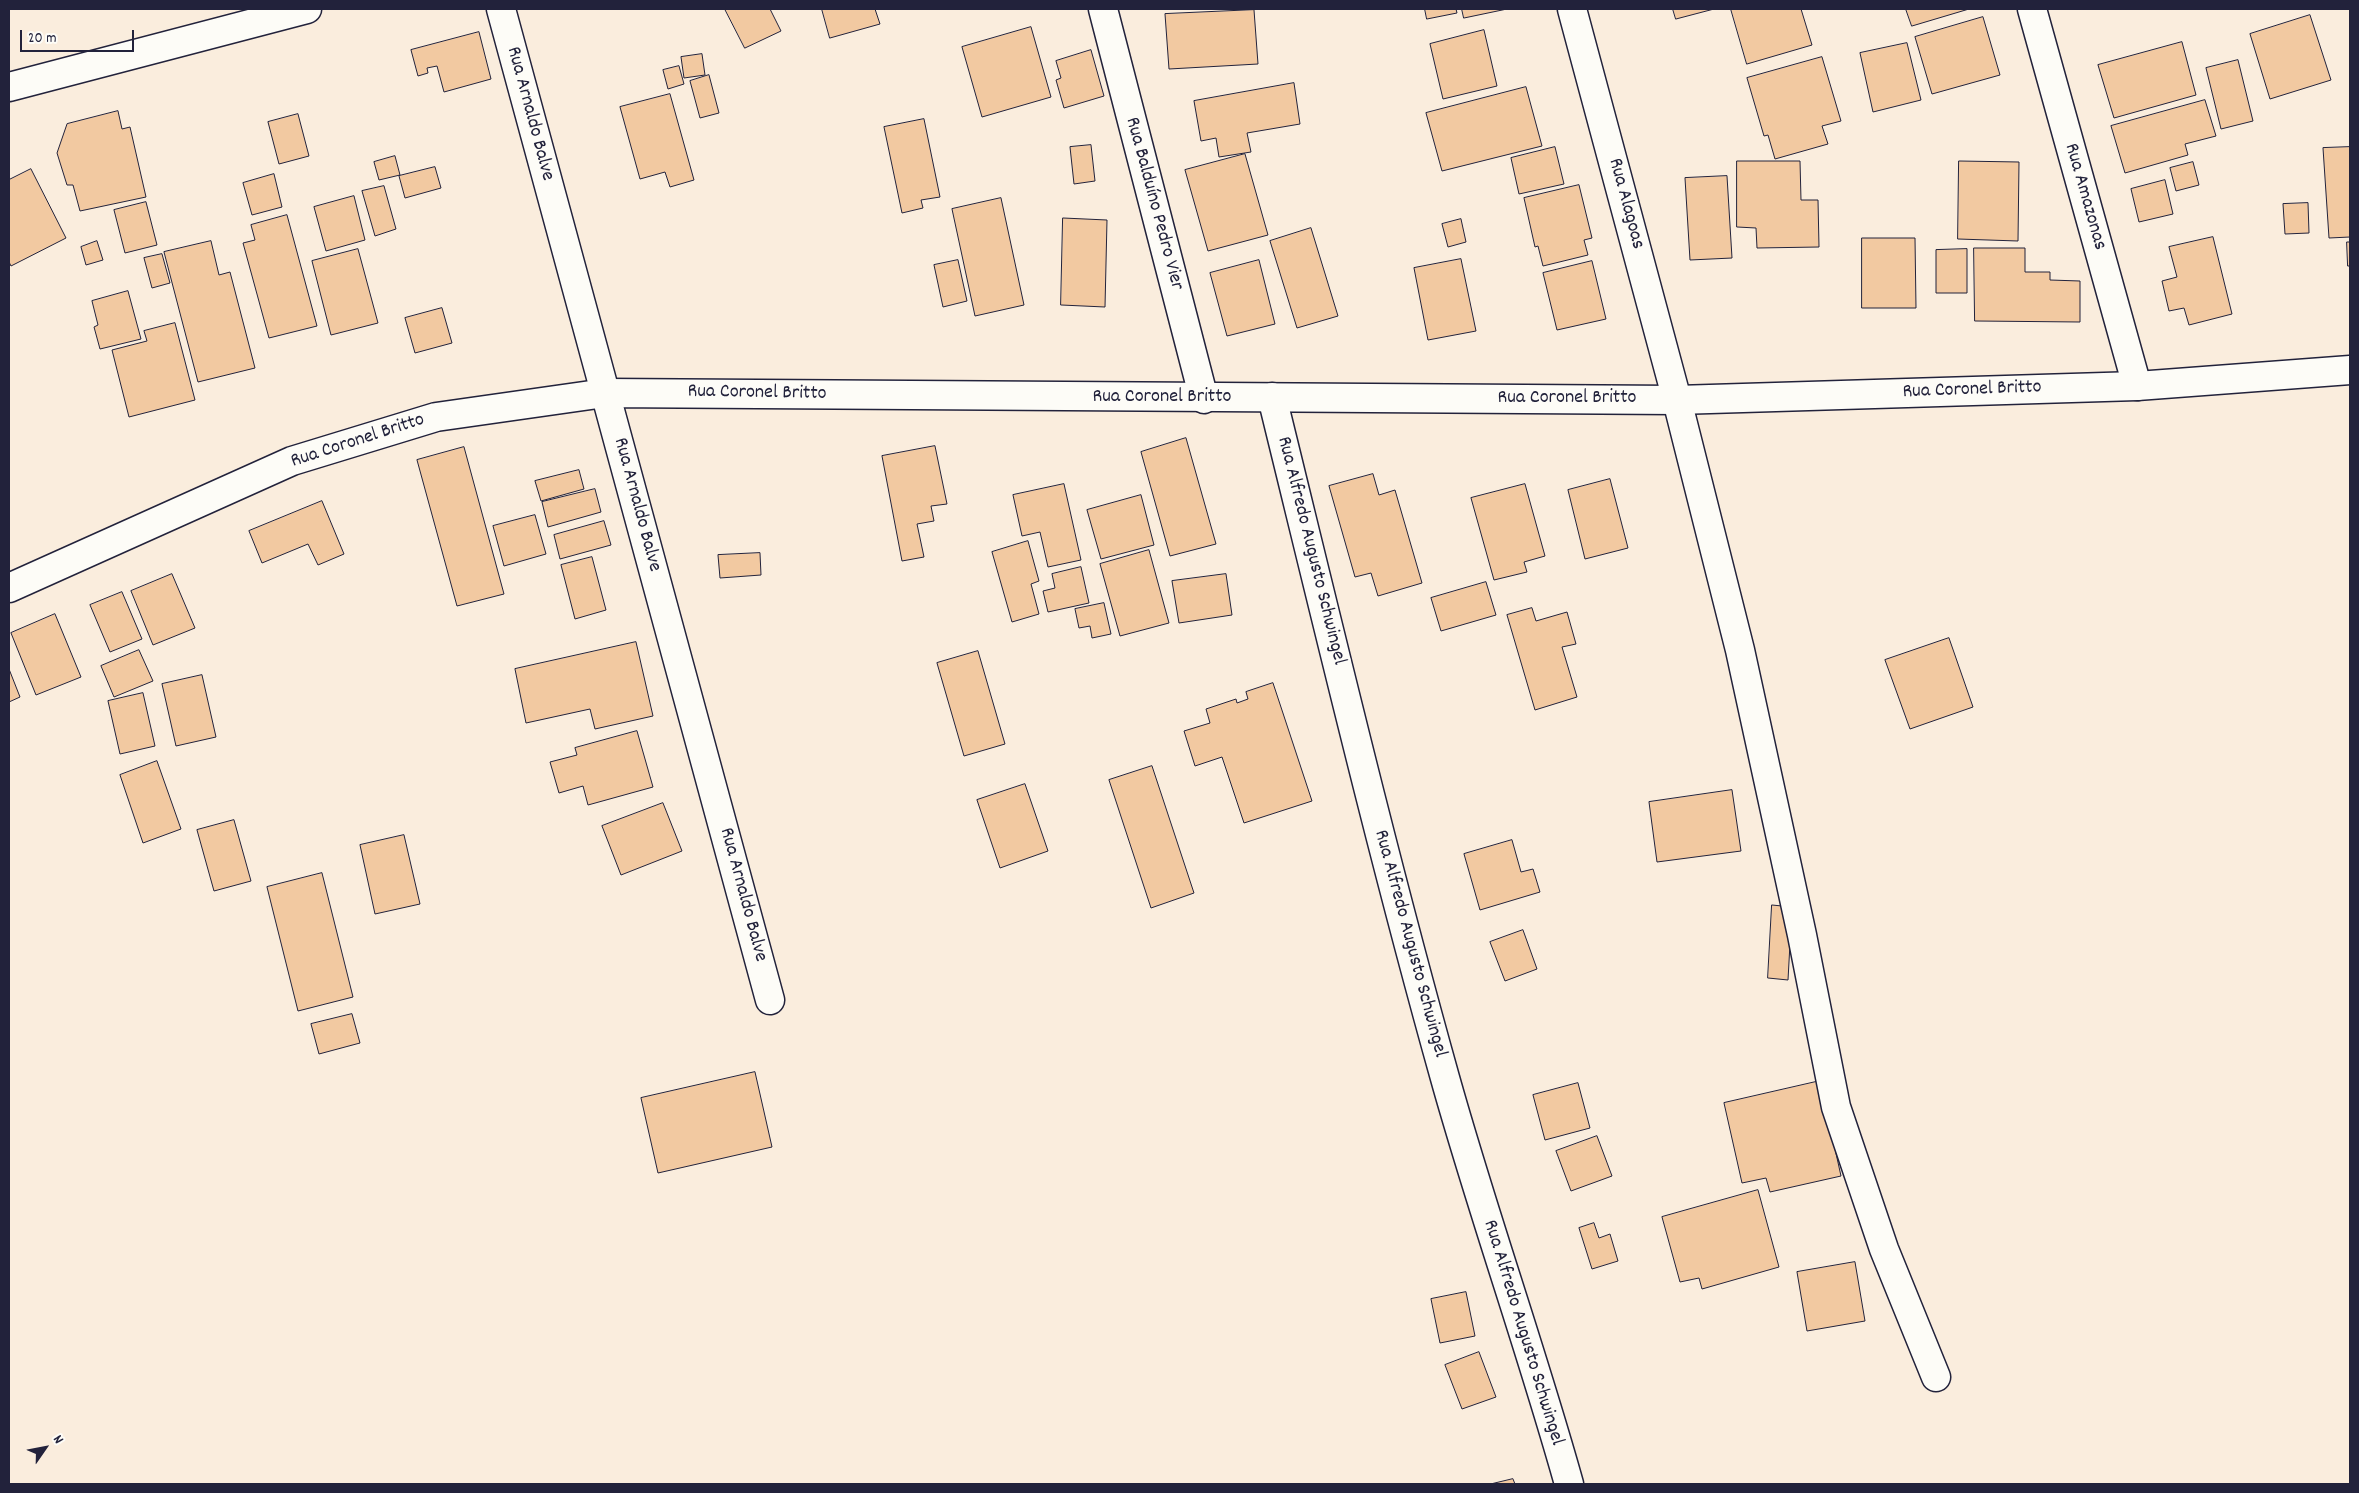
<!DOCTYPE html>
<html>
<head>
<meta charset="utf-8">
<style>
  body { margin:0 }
  #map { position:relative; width:2359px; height:1493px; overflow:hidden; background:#faeddd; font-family:Dekko,sans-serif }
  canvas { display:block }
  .frame { position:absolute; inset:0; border:10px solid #22223b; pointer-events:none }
  .north { position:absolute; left:20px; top:1423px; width:50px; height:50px; -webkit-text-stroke:4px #fdfcf7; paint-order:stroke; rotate:57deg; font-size:14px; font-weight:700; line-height:20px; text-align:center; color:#22223b }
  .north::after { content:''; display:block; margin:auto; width:18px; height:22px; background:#22223b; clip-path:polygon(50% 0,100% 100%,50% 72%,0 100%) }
  .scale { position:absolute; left:20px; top:30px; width:114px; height:22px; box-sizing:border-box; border:2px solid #22223b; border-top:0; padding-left:6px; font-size:15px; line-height:18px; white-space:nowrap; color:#22223b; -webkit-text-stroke:4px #fdfcf7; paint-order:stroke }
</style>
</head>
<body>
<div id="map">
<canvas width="2359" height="1493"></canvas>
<div class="frame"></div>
<div class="north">N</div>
<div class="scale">20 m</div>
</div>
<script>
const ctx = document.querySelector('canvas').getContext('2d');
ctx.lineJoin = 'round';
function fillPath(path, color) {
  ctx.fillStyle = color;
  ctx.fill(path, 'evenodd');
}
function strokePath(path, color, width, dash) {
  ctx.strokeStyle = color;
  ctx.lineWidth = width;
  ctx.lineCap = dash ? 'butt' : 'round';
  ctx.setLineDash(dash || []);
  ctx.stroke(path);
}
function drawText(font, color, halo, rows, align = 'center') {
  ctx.font = font + ' Dekko,sans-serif';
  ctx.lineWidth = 4.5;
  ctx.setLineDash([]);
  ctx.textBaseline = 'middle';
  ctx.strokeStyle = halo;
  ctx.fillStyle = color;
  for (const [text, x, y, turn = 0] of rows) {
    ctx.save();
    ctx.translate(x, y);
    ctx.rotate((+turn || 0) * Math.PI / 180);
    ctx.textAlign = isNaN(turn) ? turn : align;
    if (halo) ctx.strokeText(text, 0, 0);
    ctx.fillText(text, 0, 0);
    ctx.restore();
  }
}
const building = new Path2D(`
  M725,9h45l11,22 -36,17z
  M822,9h53l5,15 -50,14z
  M1425,9h31l1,4 -30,6z
  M1462,9h45l-43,9z
  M1673,9h41l-38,10z
  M1731,9h70l11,36 -65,19z
  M1906,9h63l-57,17z
  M1254,10l4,54 -89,5 -4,-55z
  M2310,15l21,65 -61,19 -20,-65z
  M1983,17l17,58 -68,19 -17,-57z
  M1031,27l20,70 -69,20 -20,-70z
  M1484,30l13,56 -54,13 -13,-55z
  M479,32l12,47 -47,13 -7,-26 -10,2 1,5 -10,3 -7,-26z
  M2182,42l14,53 -82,23 -16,-53z
  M1907,43l14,57 -48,12 -13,-59z
  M1091,50l13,46 -40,12 -8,-28 5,-2 -5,-17z
  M702,54l3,21 -21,3 -3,-21z
  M1822,57l19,64 -19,5 6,18 -53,15 -7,-24 -4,1 -17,-58z
  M2238,60l15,61 -32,8 -15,-61z
  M679,66l5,18 -16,5 -5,-19z
  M709,75l10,38 -19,5 -10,-37z
  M1294,83l6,41 -53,9 4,19 -32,5 -3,-19 -15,3 -7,-40z
  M1526,87l16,59 -100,25 -16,-58z
  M670,94l24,86 -24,7 -5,-15 -25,7 -20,-72z
  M2205,100l11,36 -31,8 3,11 -63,18 -14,-47z
  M118,111l4,18 8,-2 16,70 -66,14 -7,-26h-6l-10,-32 10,-29z
  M298,114l11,42 -30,8 -11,-42z
  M924,119l16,78 -19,3 2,8 -21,5 -18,-86z
  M1091,145l4,36 -21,3 -4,-37z
  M1555,147l9,37 -45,10 -8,-36z
  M2350,147v90l-21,1 -6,-90z
  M1245,154l23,81 -60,16 -23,-81z
  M395,156l5,19 -21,5 -5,-18z
  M1737,161h63l1,39h17l1,47 -62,1 -1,-20 -19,-1z
  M1959,161l60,1 -1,79 -60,-2z
  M2193,162l6,23 -23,6 -6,-23z
  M435,167l6,21 -36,10 -6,-22z
  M31,169l35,69 -55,28 -2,-4v-82z
  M274,174l8,33 -30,8 -9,-32z
  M1727,176l5,82 -42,2 -5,-82z
  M2165,180l8,34 -34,8 -8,-33z
  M1579,185l13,53 -8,2 4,15 -45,11 -5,-20 -3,1 -11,-49z
  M384,186l12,43 -21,7 -13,-45z
  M354,196l11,44 -39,11 -12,-44z
  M1001,198l23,107 -49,11 -23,-107z
  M146,202l11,43 -32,8 -11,-43z
  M2308,203l1,30 -24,1 -2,-30z
  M287,215l30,111 -48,12 -26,-95 12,-3 -4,-15z
  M1063,218l44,2 -2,87 -44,-2z
  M1461,219l5,23 -18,5 -6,-23z
  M1311,228l27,88 -41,12 -27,-87z
  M2213,237l19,77 -43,11 -5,-17 -15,3 -7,-30 15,-4 -8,-30z
  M1862,238h53l1,70h-54z
  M97,241l6,19 -17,5 -5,-18z
  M211,241l8,34 11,-3 25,96 -57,14 -34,-130z
  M2347,242h3v24h-2z
  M1974,248h51v24h25v8l30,1v41l-105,-1z
  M358,249l20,74 -47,12 -19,-74z
  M1967,249v44h-31v-43z
  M162,254l8,29 -18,5 -8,-30z
  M1461,259l15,72 -48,9 -14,-72z
  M958,260l9,41 -24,6 -9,-42z
  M1259,260l16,64 -48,12 -17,-63z
  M1592,261l14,58 -49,11 -14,-57z
  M128,291l13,48 -41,10 -6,-22 4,-2 -6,-24z
  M442,308l10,35 -37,10 -10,-35z
  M175,323l20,77 -66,17 -17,-67 35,-9 -3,-10z
  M1186,438l30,106 -46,12 -29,-104z
  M935,446l12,58 -16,2 3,15 -17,3 7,33 -22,4 -20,-105z
  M464,447l40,147 -47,12 -40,-146z
  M579,470l5,19 -43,12 -6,-20z
  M1373,474l6,21 16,-5 27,93 -44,13 -7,-23 -16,4 -26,-91z
  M1610,479l18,69 -43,11 -17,-69z
  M1064,484l17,76 -33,7 -8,-35 -18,4 -9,-41z
  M1525,484l20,72 -21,6 3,10 -33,8 -23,-82z
  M595,489l6,23 -53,15 -6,-25z
  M1141,495l13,50 -53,14 -14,-49z
  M322,501l22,53 -26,11 -10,-21 -46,19 -13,-32z
  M535,515l11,39 -42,12 -11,-40z
  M604,521l7,24 -51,14 -6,-24z
  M1028,541l11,40 -8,3 8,30 -27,8 -20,-70z
  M1149,550l20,73 -49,13 -20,-72z
  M760,553l1,22 -41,3 -2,-23z
  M592,557l14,53 -31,9 -14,-54z
  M1081,567l8,36 -41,9 -5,-21 12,-3 -3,-14z
  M172,574l23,54 -42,17 -22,-54z
  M1226,574l6,41 -53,8 -7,-42z
  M1486,582l10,33 -55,16 -10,-33z
  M122,592l20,47 -32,13 -20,-47z
  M1104,603l7,31 -19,4 -2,-12 -11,2 -4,-19z
  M1532,608l4,13 31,-9 9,32 -14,3 15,50 -42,13 -28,-95z
  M55,614l26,63 -45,18 -25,-62z
  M1949,638l24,69 -63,22 -25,-69z
  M636,642l17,74 -58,13 -5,-20 -64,14 -11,-54z
  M139,650l14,31 -39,16 -13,-31z
  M978,651l27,93 -41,12 -27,-93z
  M9,669l11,28 -11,5z
  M202,675l14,62 -40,9 -14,-62z
  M1273,683l39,118 -68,22 -22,-66 -27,9 -11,-35 26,-8 -4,-14 30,-10 1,4 11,-4 -2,-7z
  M143,693l12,53 -35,8 -12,-53z
  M637,731l16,56 -65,18 -5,-19 -24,7 -9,-31 27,-7 -2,-7z
  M157,761l24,68 -38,14 -23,-68z
  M1152,766l42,127 -43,15 -42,-128z
  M1025,784l23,67 -48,17 -23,-68z
  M1732,790l9,61 -84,11 -8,-60z
  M663,803l19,48 -61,24 -19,-49z
  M234,820l17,61 -37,10 -17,-61z
  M404,835l16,69 -45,10 -15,-69z
  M1512,840l9,32 12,-3 7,23 -60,18 -16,-56z
  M322,873l31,124 -55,14 -31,-124z
  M1772,905l20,2 -4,73 -20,-2z
  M1523,930l14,39 -32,12 -15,-39z
  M352,1014l8,29 -41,11 -8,-30z
  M755,1072l17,75 -114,26 -17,-75z
  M1820,1081l21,95 -71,16 -4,-14 -24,5 -18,-80z
  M1578,1083l12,45 -45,12 -12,-45z
  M1597,1136l15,40 -41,15 -15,-40z
  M1758,1190l21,77 -77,22 -3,-11 -19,4 -18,-65z
  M1594,1223l5,15 11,-4 8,27 -26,8 -13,-41z
  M1855,1262l10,59 -58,10 -10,-59z
  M1466,1292l9,44 -35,7 -9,-44z
  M1479,1352l17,45 -34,12 -17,-44z
  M1513,1479l2,5h-24z`);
fillPath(building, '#f2c9a1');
strokePath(building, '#22223b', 1);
const minor = new Path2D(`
  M501,9l269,991
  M1572,9l105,391 63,250 62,285 34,172 48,142 52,128
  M2032,9l105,377
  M9,87l298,-78
  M1272,397c56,228 110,456 173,681 38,136 86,270 124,406`);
const tertiary = new Path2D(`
  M1103,9l101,390`);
const secondary = new Path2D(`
  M9,588l283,-127 144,-44 169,-24 1072,7 460,-14 213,-16`);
strokePath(minor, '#22223b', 31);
strokePath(tertiary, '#22223b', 31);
strokePath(secondary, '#22223b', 31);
strokePath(minor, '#fdfcf7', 28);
strokePath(tertiary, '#fdfcf7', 28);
strokePath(secondary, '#fdfcf7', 28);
drawText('20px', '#22223b', '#fdfcf7', [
  ["Rua Arnaldo Balve",529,114,75],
  ["Rua Amazonas",2084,197,74],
  ["Rua Balduíno Pedro Vier",1153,204,75],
  ["Rua Alagoas",1625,204,75],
  ["Rua Coronel Britto",1972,391,-2],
  ["Rua Coronel Britto",757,394,1],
  ["Rua Coronel Britto",1162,398],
  ["Rua Coronel Britto",1567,399],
  ["Rua Coronel Britto",358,442,-18],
  ["Rua Arnaldo Balve",636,505,75],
  ["Rua Alfredo Augusto Schwingel",1310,551,76],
  ["Rua Arnaldo Balve",742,895,75],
  ["Rua Alfredo Augusto Schwingel",1409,944,75],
  ["Rua Alfredo Augusto Schwingel",1522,1333,73]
]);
</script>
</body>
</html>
